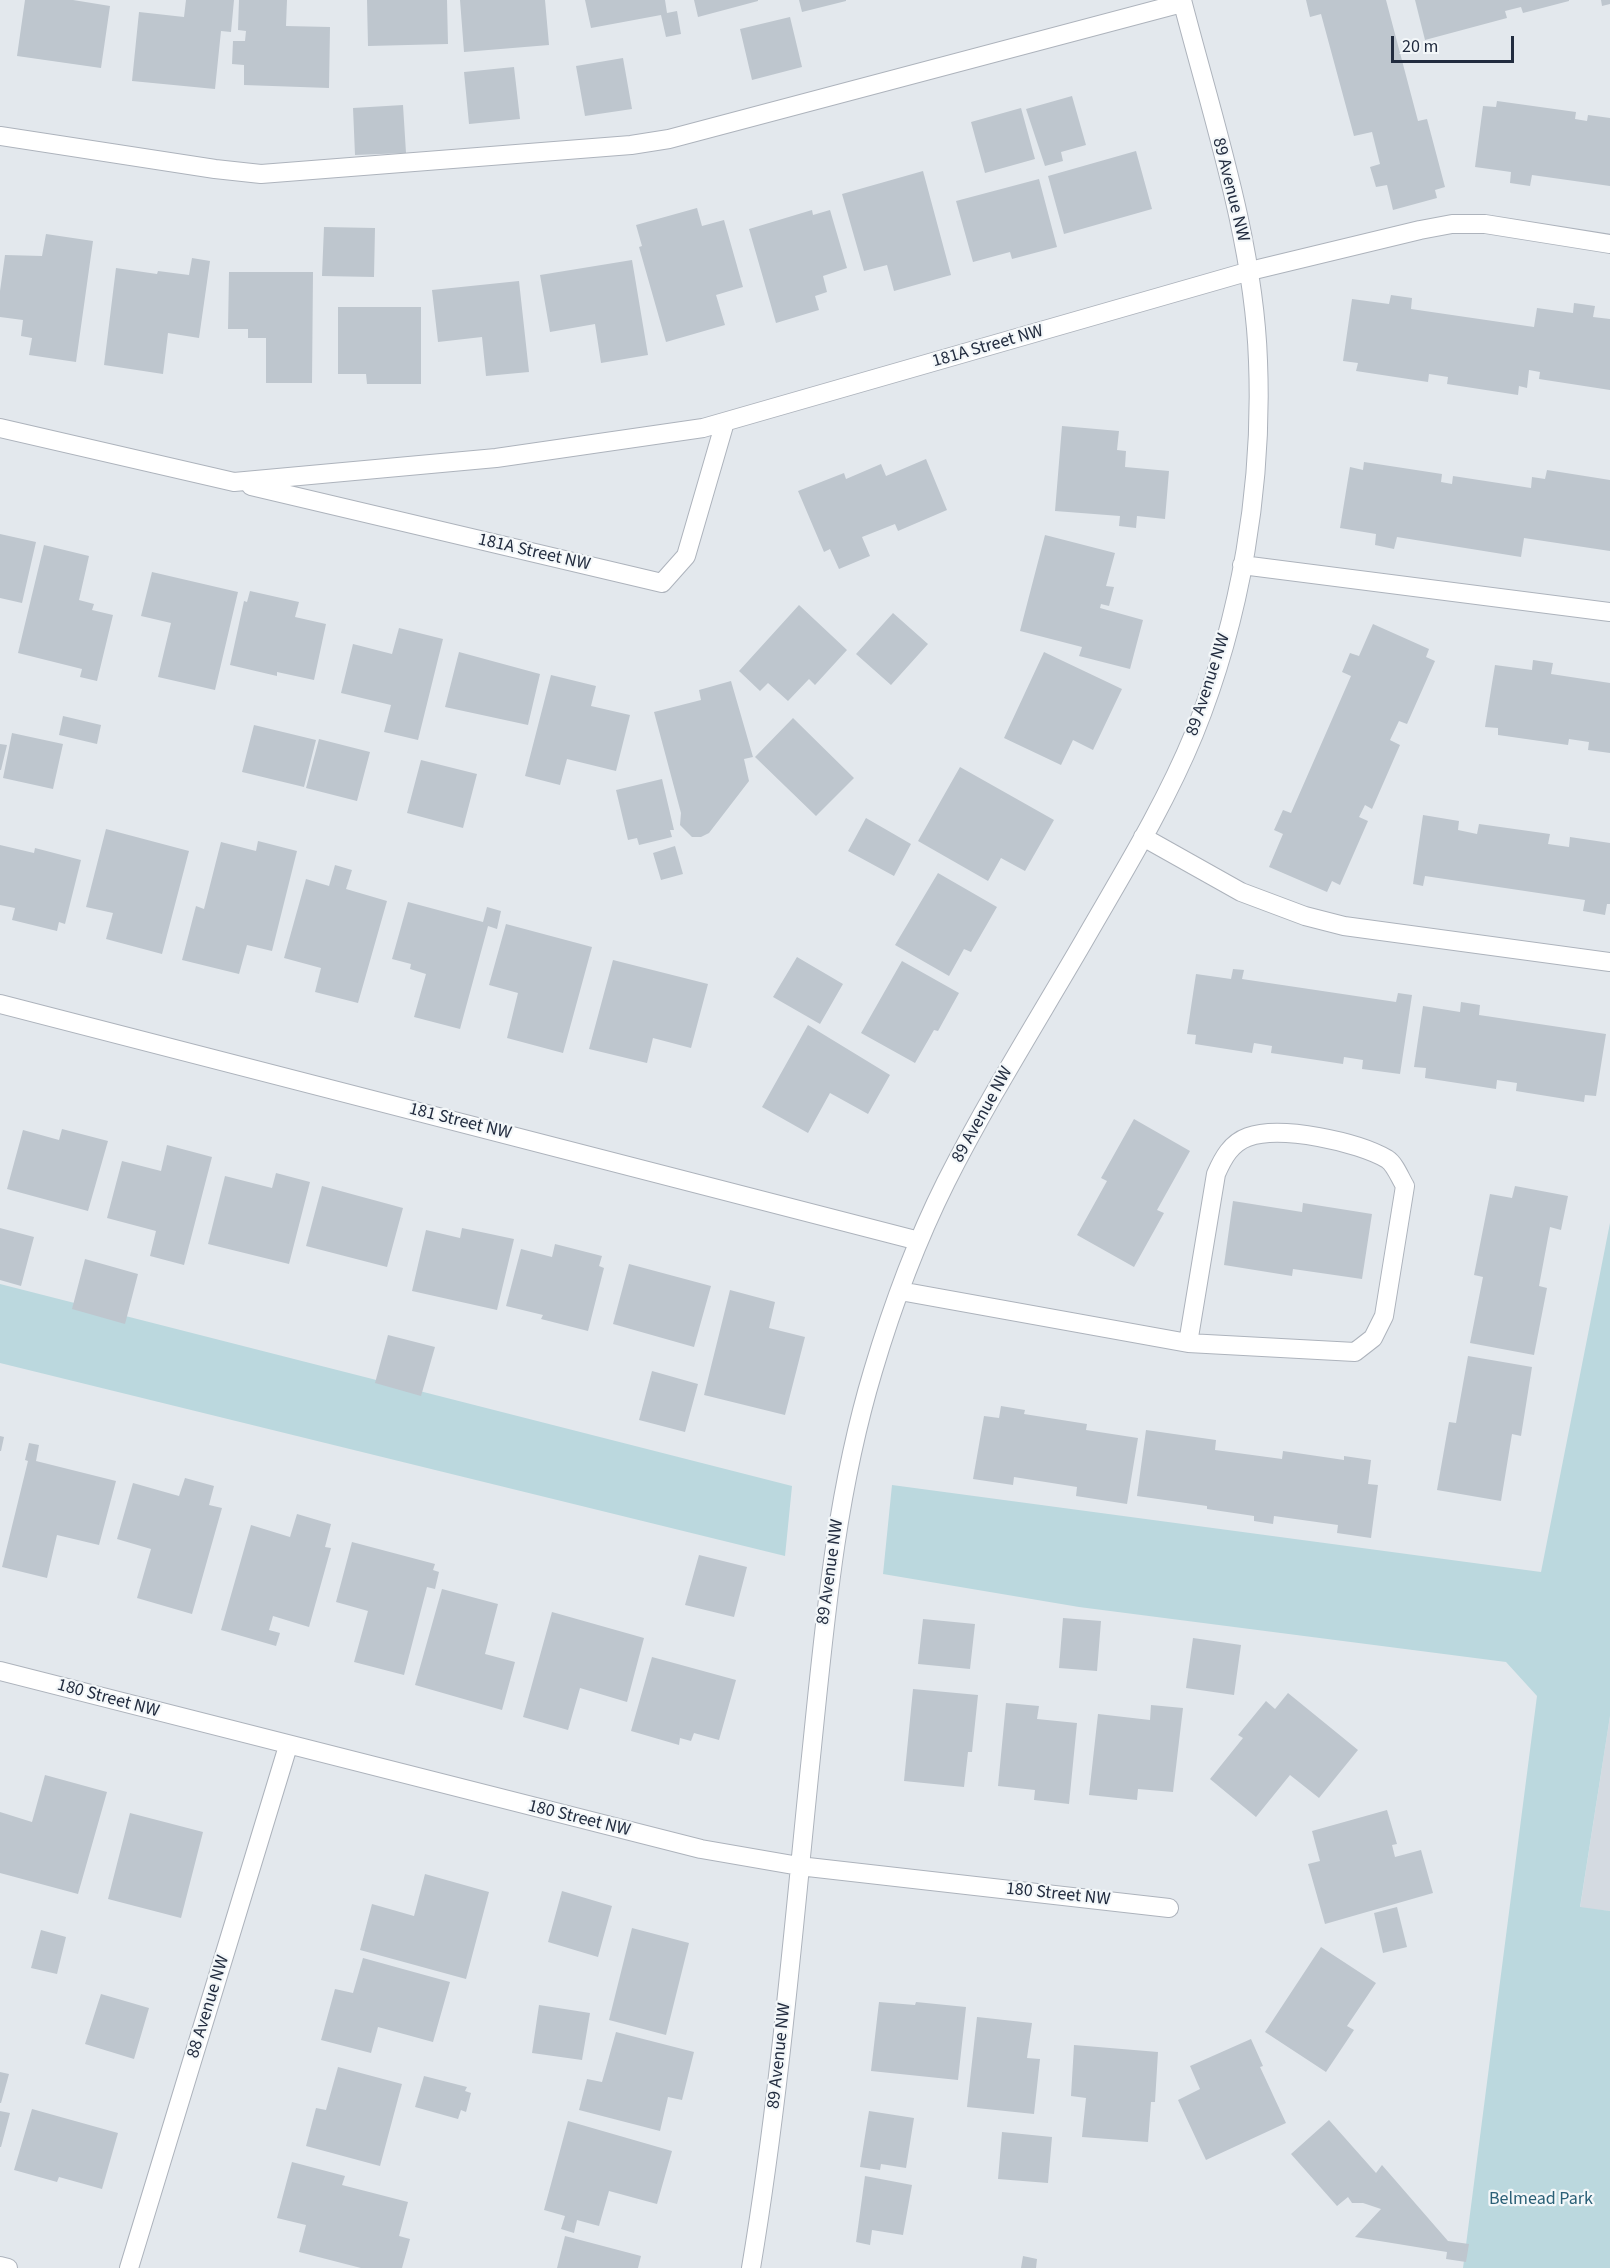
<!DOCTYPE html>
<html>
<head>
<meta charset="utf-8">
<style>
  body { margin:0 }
  #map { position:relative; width:1610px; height:2268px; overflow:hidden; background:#e3e8ed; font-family:"Source Sans 3",sans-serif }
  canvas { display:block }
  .scale { position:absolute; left:1391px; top:36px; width:123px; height:27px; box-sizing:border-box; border:3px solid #222c3f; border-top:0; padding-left:8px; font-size:18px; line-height:21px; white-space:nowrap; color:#222c3f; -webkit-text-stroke:4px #f3f7f9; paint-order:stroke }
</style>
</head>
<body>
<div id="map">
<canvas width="1610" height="2268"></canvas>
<div class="scale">20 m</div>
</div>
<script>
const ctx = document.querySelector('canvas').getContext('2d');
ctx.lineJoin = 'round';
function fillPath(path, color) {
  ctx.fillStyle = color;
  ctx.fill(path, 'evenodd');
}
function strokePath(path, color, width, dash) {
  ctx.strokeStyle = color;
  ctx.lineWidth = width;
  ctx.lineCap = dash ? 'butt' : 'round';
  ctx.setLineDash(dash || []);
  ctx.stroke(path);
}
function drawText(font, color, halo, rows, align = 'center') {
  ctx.font = font + ' "Source Sans 3",sans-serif';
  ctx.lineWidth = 4.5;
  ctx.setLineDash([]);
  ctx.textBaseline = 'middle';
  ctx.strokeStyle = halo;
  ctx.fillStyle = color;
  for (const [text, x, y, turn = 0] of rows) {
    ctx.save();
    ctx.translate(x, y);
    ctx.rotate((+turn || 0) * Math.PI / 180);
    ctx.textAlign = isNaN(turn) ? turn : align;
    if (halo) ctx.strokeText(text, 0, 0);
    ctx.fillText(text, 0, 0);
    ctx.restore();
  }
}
fillPath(new Path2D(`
  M1610,1716v195l-30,-3z`), '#d4dae1');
fillPath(new Path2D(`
  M1610,1223v493l-30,191 30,4v357h-147l74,-572 -31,-34 -427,-55 -196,-33 9,-89 649,87z
  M0,1284l792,202 -7,70 -785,-193z`), '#bbd8de');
fillPath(new Path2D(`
  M25,0h48l37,6 -9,62 -84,-12z
  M186,0h48l-3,32 -10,-1 -6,58 -83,-8 7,-69 45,5z
  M239,0h48l-1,26 44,1 -1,61 -85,-3v-20l-12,-1 1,-23h12l1,-10 -8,-1z
  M367,0h80l1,44 -80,2z
  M460,0h85l4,45 -85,7z
  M585,0h80l2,13 10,-2 4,23 -15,3 -5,-22 -70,13z
  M694,0h64v1l-60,16z
  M799,0h47v1l-44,11z
  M1306,0h80l32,121 9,-2 18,68 -10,3 2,8 -44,12 -6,-25 -11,2 -6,-20 10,-3 -8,-32 -18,4 -33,-122 -11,3z
  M1415,0h154v1l-46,12 -2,-6 -16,4 2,7 -82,22z
  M1601,0h9v4l-8,2z
  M790,17l12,50 -50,13 -12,-51z
  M623,58l9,51 -47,7 -9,-50z
  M514,67l6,52 -51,5 -5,-52z
  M1072,96l14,49 -25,7 2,9 -18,5 -19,-57z
  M1497,101l79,11 -1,7 12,2 1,-6 22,3v68l-78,-11 -2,11 -20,-3 1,-11 -36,-5 8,-61 13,1z
  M403,105l3,48 -51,2 -2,-47z
  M1021,108l14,51 -50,14 -14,-51z
  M1136,151l16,58 -88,25 -16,-58z
  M923,171l28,104 -57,16 -7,-26 -23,6 -22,-77z
  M1039,179l18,68 -45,12 -2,-7 -37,10 -17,-61z
  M697,208l5,18 22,-6 19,67 -27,8 9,30 -59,17 -27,-95 3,-1 -6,-21z
  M812,210l1,5 17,-5 17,58 -24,8 4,16 -12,4 4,14 -43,13 -27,-94z
  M324,227l51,1 -1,49 -52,-1z
  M46,234l47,7 -17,121 -47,-7 3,-17 -11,-2 2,-16 -23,-3v-26l5,-36 37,1z
  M192,258l18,3 -11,77 -31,-5 -5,41 -59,-9 12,-97 41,6 1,-3 31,4z
  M632,260l16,95 -47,8 -6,-39 -45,8 -10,-57z
  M229,272h84l-1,111h-46v-45h-18v-9h-20z
  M519,281l10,91 -43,4 -4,-39 -44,5 -6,-52z
  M1391,295l21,3 -1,11 123,18 3,-19 36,5 1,-10 21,3 -2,11 17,2v71l-71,-11 1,-7 -11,-2 -2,18 -8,-2 -1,9 -71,-11 1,-7 -19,-3 -1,8 -72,-11 2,-8 -15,-2 9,-62 37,5z
  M338,307h83v77h-54l-1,-10h-28z
  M1062,426l57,5 -2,19 9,1 -1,16 44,4 -4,48 -28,-3 -1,12 -17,-2 1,-10 -65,-5z
  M926,459l21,51 -49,21 -3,-7 -33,13 8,19 -31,13 -9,-20 -6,3 -26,-61 46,-18 2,6 35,-15 5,12z
  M1364,462l78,12 -1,8 11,2 1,-8 78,12 1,-11 13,2 2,-9 63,10v71l-86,-13 -3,19 -124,-20 -3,12 -19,-4 1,-11 -36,-6 10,-61 13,3z
  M0,534l36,8 -14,61 -22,-5z
  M1045,535l70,18 -9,33 8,1 -5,19 -8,-2 -1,4 43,12 -13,49 -51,-13 3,-9 -62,-16z
  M44,545l45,11 -10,44 15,4 -2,6 21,5 -16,66 -17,-4 2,-8 -64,-16z
  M152,572l86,20 -23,98 -57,-13 13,-54 -30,-7z
  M250,591l49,11 -4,15 31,7 -12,56 -37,-8v4l-47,-11 14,-64 3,1z
  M799,605l48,45 -32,35 -6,-6 -21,22 -20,-18 -8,8 -21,-20z
  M893,613l35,31 -37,41 -35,-31z
  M1373,624l56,25 -3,8 9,4 -28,63 -8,-3 -9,19 10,5 -28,64 -7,-4 -6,12 9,4 -28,64 -8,-4 -5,11 -58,-25 14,-33 -9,-4 9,-20 8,3 60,-137 -9,-4 8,-19 9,3z
  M399,628l44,11 -25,101 -34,-8 7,-27 -50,-12 12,-49 39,10z
  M459,652l81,22 -12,51 -83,-18z
  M1044,652l78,37 -29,61 -20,-10 -12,25 -57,-27z
  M1533,660l20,3 -2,11 59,9v70l-22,-3 1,-8 -20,-3 -1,6 -70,-10v-7l-13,-1 10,-62 37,5z
  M551,675l45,11 -5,20 39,9 -14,56 -49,-12 -7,26 -35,-9z
  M731,681l22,76 -9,2 5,22 -40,52 -8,4h-9l-12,-12 1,-12 -27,-101 47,-12 -2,-10z
  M63,716l38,9 -4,19 -38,-9z
  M793,718l61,60 -38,38 -61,-59z
  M254,725l62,15 -12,47 -62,-15z
  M12,733l51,11 -10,45 -50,-11z
  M319,739l51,13 -13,49 -51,-13z
  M0,744l7,1 -6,25h-1z
  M421,760l56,14 -14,54 -56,-15z
  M960,767l94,53 -29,51 -24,-13 -13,23 -70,-40z
  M662,779l12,51h-4l2,7 -33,8 -2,-7 -9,2 -12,-50z
  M1423,815l36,6 -1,9 19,4 2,-10 71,10 -2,10 21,3 1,-10 40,6v61h-3l-2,11 -22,-4 2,-11 -160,-24 -2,10 -10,-2z
  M866,818l45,26 -17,32 -46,-25z
  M106,829l83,22 -27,103 -56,-15 7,-26 -27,-6z
  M258,841l39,10 -25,100 -25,-6 -8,29 -57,-14 14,-54 8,3 17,-67 35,9z
  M0,845l34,8 1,-5 46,12 -16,64 -6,-2 -2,9 -45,-11 3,-12 -15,-3z
  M675,846l8,28 -22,6 -8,-27z
  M335,865l17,5 -6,19 41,12 -29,102 -43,-11 6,-24 -37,-10 22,-79 23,7z
  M938,873l59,34 -26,45 -7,-3 -15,27 -54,-31z
  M408,902l75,20 4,-15 14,4 -4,18 -9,-3 -28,103 -46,-12 12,-43 -16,-5 1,-5 -19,-5z
  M506,924l86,23 -29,106 -56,-15 11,-45 -29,-8z
  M797,957l46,27 -23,40 -47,-27z
  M613,960l95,24 -17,64 -38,-10 -6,25 -58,-14z
  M902,961l57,32 -21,38 -4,-1 -19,33 -54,-30z
  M1233,969l11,1 -2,9 154,23 2,-9 14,2 -12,79 -38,-5 1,-9 -19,-3 -1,7 -72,-11 1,-7 -18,-3 -2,10 -57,-9 1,-9 -9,-1 9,-60 35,5z
  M1461,1002l19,3 -1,10 127,19 -10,62 -11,-1 -1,7 -68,-11 1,-8 -20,-3 -1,9 -71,-11 1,-10 -12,-1 9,-61 37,6z
  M808,1025l82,50 -22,39 -38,-21 -22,40 -46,-26z
  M1134,1119l56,32 -33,59 7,3 -30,54 -57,-32 30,-54 -6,-3z
  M62,1129l46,12 -20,70 -81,-22 16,-59 36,10z
  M167,1145l45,12 -28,108 -34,-9 6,-25 -49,-13 15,-57 39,10z
  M276,1173l34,9 -21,82 -81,-20 17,-68 47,12z
  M322,1186l81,22 -16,59 -81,-21z
  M1515,1186l53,10 -7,34 -11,-3 -11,59 8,2 -13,67 -64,-12 13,-66 -9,-2 16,-81 22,4z
  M1233,1201l69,11 1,-9 69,11 -10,65 -69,-10 -1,7 -68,-11z
  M0,1228l34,9 -13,49 -21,-6z
  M462,1228l52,11 -17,71 -85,-19 14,-61 34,8z
  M555,1244l47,12 -3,10 5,2 -16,63 -47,-12 2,-4 -37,-9 15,-57 31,8z
  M85,1259l53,15 -13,50 -53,-15z
  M629,1264l82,22 -17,61 -81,-23z
  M730,1290l45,12 -6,26 36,9 -20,78 -81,-20z
  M388,1335l47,12 -14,49 -46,-13z
  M1468,1356l64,11 -11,69 -9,-2 -11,67 -64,-11 12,-68 7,1z
  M652,1371l46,13 -13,48 -46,-12z
  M1001,1406l24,4 -1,4 63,10 -1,6 52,8 -11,66 -51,-8 1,-9 -63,-10 -1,8 -40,-6 11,-63 15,2z
  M1146,1430l70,10 -1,10 67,9 1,-8 61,9v-4l27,4 -3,24 10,1 -7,53 -34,-5 1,-8 -64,-9 -1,8 -19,-3v-5l-47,-7v-3l-70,-10z
  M0,1436l4,1 -3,14h-1z
  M29,1443l10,2 -3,16 80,20 -17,64 -42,-10 -10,43 -45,-11 26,-106 -3,-1z
  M185,1478l29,8 -5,19 13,3 -30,106 -55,-16 14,-49 -34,-10 16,-56 46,13z
  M297,1514l34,10 -6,23 6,1 -22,79 -36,-11 -4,14 11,3 -4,13 -55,-16 30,-105 39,12z
  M352,1542l83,22 -2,6 6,2 -4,17 -8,-2 -23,88 -50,-13 14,-51 -32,-9z
  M699,1555l48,12 -13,50 -49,-12z
  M442,1589l56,15 -13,50 30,8 -13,48 -87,-25z
  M552,1612l92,26 -17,64 -47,-14 -12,42 -45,-13z
  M1063,1618l38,3 -4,50 -38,-3z
  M923,1619l52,5 -5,45 -52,-5z
  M1193,1638l48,7 -7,50 -48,-7z
  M652,1657l84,23 -17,60 -25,-7 -3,8 -11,-3 -1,7 -48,-14z
  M913,1689l65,6 -6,57h-4l-4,35 -60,-6z
  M1288,1693l70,57 -39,48 -29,-23 -34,42 -46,-38 33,-41 -5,-3 28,-34 9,8z
  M1006,1703l33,3 -2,13 40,4 -8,81 -35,-4 1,-10 -37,-4z
  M1151,1705l32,3 -10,84 -35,-3 -1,11 -48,-5 9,-81 52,6z
  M45,1775l62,17 -29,102 -78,-21v-61l32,10z
  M1387,1810l10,34 -5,1 3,12 26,-7 12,43 -108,31 -17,-60 12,-3 -8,-30z
  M130,1813l73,19 -22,86 -73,-19z
  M425,1874l64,18 -23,87 -106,-29 12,-46 42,12z
  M562,1891l50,15 -14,51 -50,-15z
  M1397,1907l10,40 -24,6 -9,-40z
  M632,1928l57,15 -23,92 -57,-15z
  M41,1930l25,7 -9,37 -26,-6z
  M1321,1947l55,36 -29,43 7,4 -28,42 -61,-40z
  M363,1958l87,24 -17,60 -55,-15 -7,26 -50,-13 14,-51 18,4z
  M101,1994l48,14 -15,51 -49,-15z
  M879,2002l36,3 1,-3 50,5 -8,73 -87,-9z
  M539,2005l51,8 -8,47 -50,-7z
  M977,2017l55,6 -5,35 13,1 -6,55 -67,-7z
  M616,2032l78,20 -12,48 -14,-3 -8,34 -81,-21 8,-31 15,3z
  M1251,2039l12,27 -3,1 26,56 -80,37 -28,-60 22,-11 -10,-23z
  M1074,2045l84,7 -3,50h-4l-3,40 -66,-5 4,-39 -15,-2z
  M338,2067l64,17 -22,82 -74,-20 10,-38 10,2z
  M0,2072l9,2 -8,29h-1z
  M424,2076l43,11 -2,4 6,2 -5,19 -5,-2 -3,9 -43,-12z
  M32,2109l86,24 -16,56 -43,-12 -2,5 -43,-12z
  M0,2111l10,2 -9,34h-1z
  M869,2111l45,7 -8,50 -25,-4 -1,6 -20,-3z
  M1329,2120l47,53 6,-8 66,76 21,3 -3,18 -20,-3 1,-7 -92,-15 26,-28 -18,-6h-11l-4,-6 -11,9 -46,-52z
  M568,2121l104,30 -15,53 -48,-13 -10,35 -22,-6 -3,13 -13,-4 4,-13 -21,-6z
  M1002,2132l50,5 -4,46 -50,-4z
  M292,2162l53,14 -3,9 66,17 -9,34 11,3 -8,29h-41l-62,-16 7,-27 -29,-7z
  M865,2176l47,9 -9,50 -31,-5 -2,15 -14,-3z
  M565,2236l76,20 -3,12h-81z
  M1023,2256l14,3 -1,9h-15z`), '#bec6ce');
const minor = new Path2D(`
  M0,136l215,33 46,5 370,-29 38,-6 513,-136
  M0,428l234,54 262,-24 207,-30 547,-157 170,-41 32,-6h33l125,20
  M251,486l411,97 24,-27 39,-134
  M1242,565l368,47
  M1143,837l98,55 64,24 39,10 266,36
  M0,1004l919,237
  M900,1291l288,52 28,-169c7,-16 15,-31 32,-37 33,-12 110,5 139,22 8,5 13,19 18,27l-21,130 -11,22 -18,14 -167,-9
  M0,1671l701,178 98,17 370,42
  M0,2266l8,2
  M129,2268l159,-522
  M751,2268c29,-173 43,-347 61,-521 13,-127 24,-253 61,-376 19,-64 43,-129 73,-189 41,-81 90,-159 136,-238 39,-68 82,-137 112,-210 47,-116 69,-248 64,-373 -4,-120 -46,-245 -76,-361`);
strokePath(minor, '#adb3bc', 20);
strokePath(minor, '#fff', 18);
drawText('18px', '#222c3f', '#f3f7f9', [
  ["89 Avenue NW",1230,190,76],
  ["181A Street NW",988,347,-16],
  ["181A Street NW",534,553,13],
  ["89 Avenue NW",1209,685,-72],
  ["89 Avenue NW",983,1115,-61],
  ["181 Street NW",460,1122,14],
  ["89 Avenue NW",831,1572,-82],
  ["180 Street NW",108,1699,15],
  ["180 Street NW",579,1819,14],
  ["180 Street NW",1058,1895,6],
  ["88 Avenue NW",209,2007,-73],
  ["89 Avenue NW",780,2056,-84]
]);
drawText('18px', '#2b6077', '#f3f7f9', [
  ["Belmead Park",1541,2200]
]);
</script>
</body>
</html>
